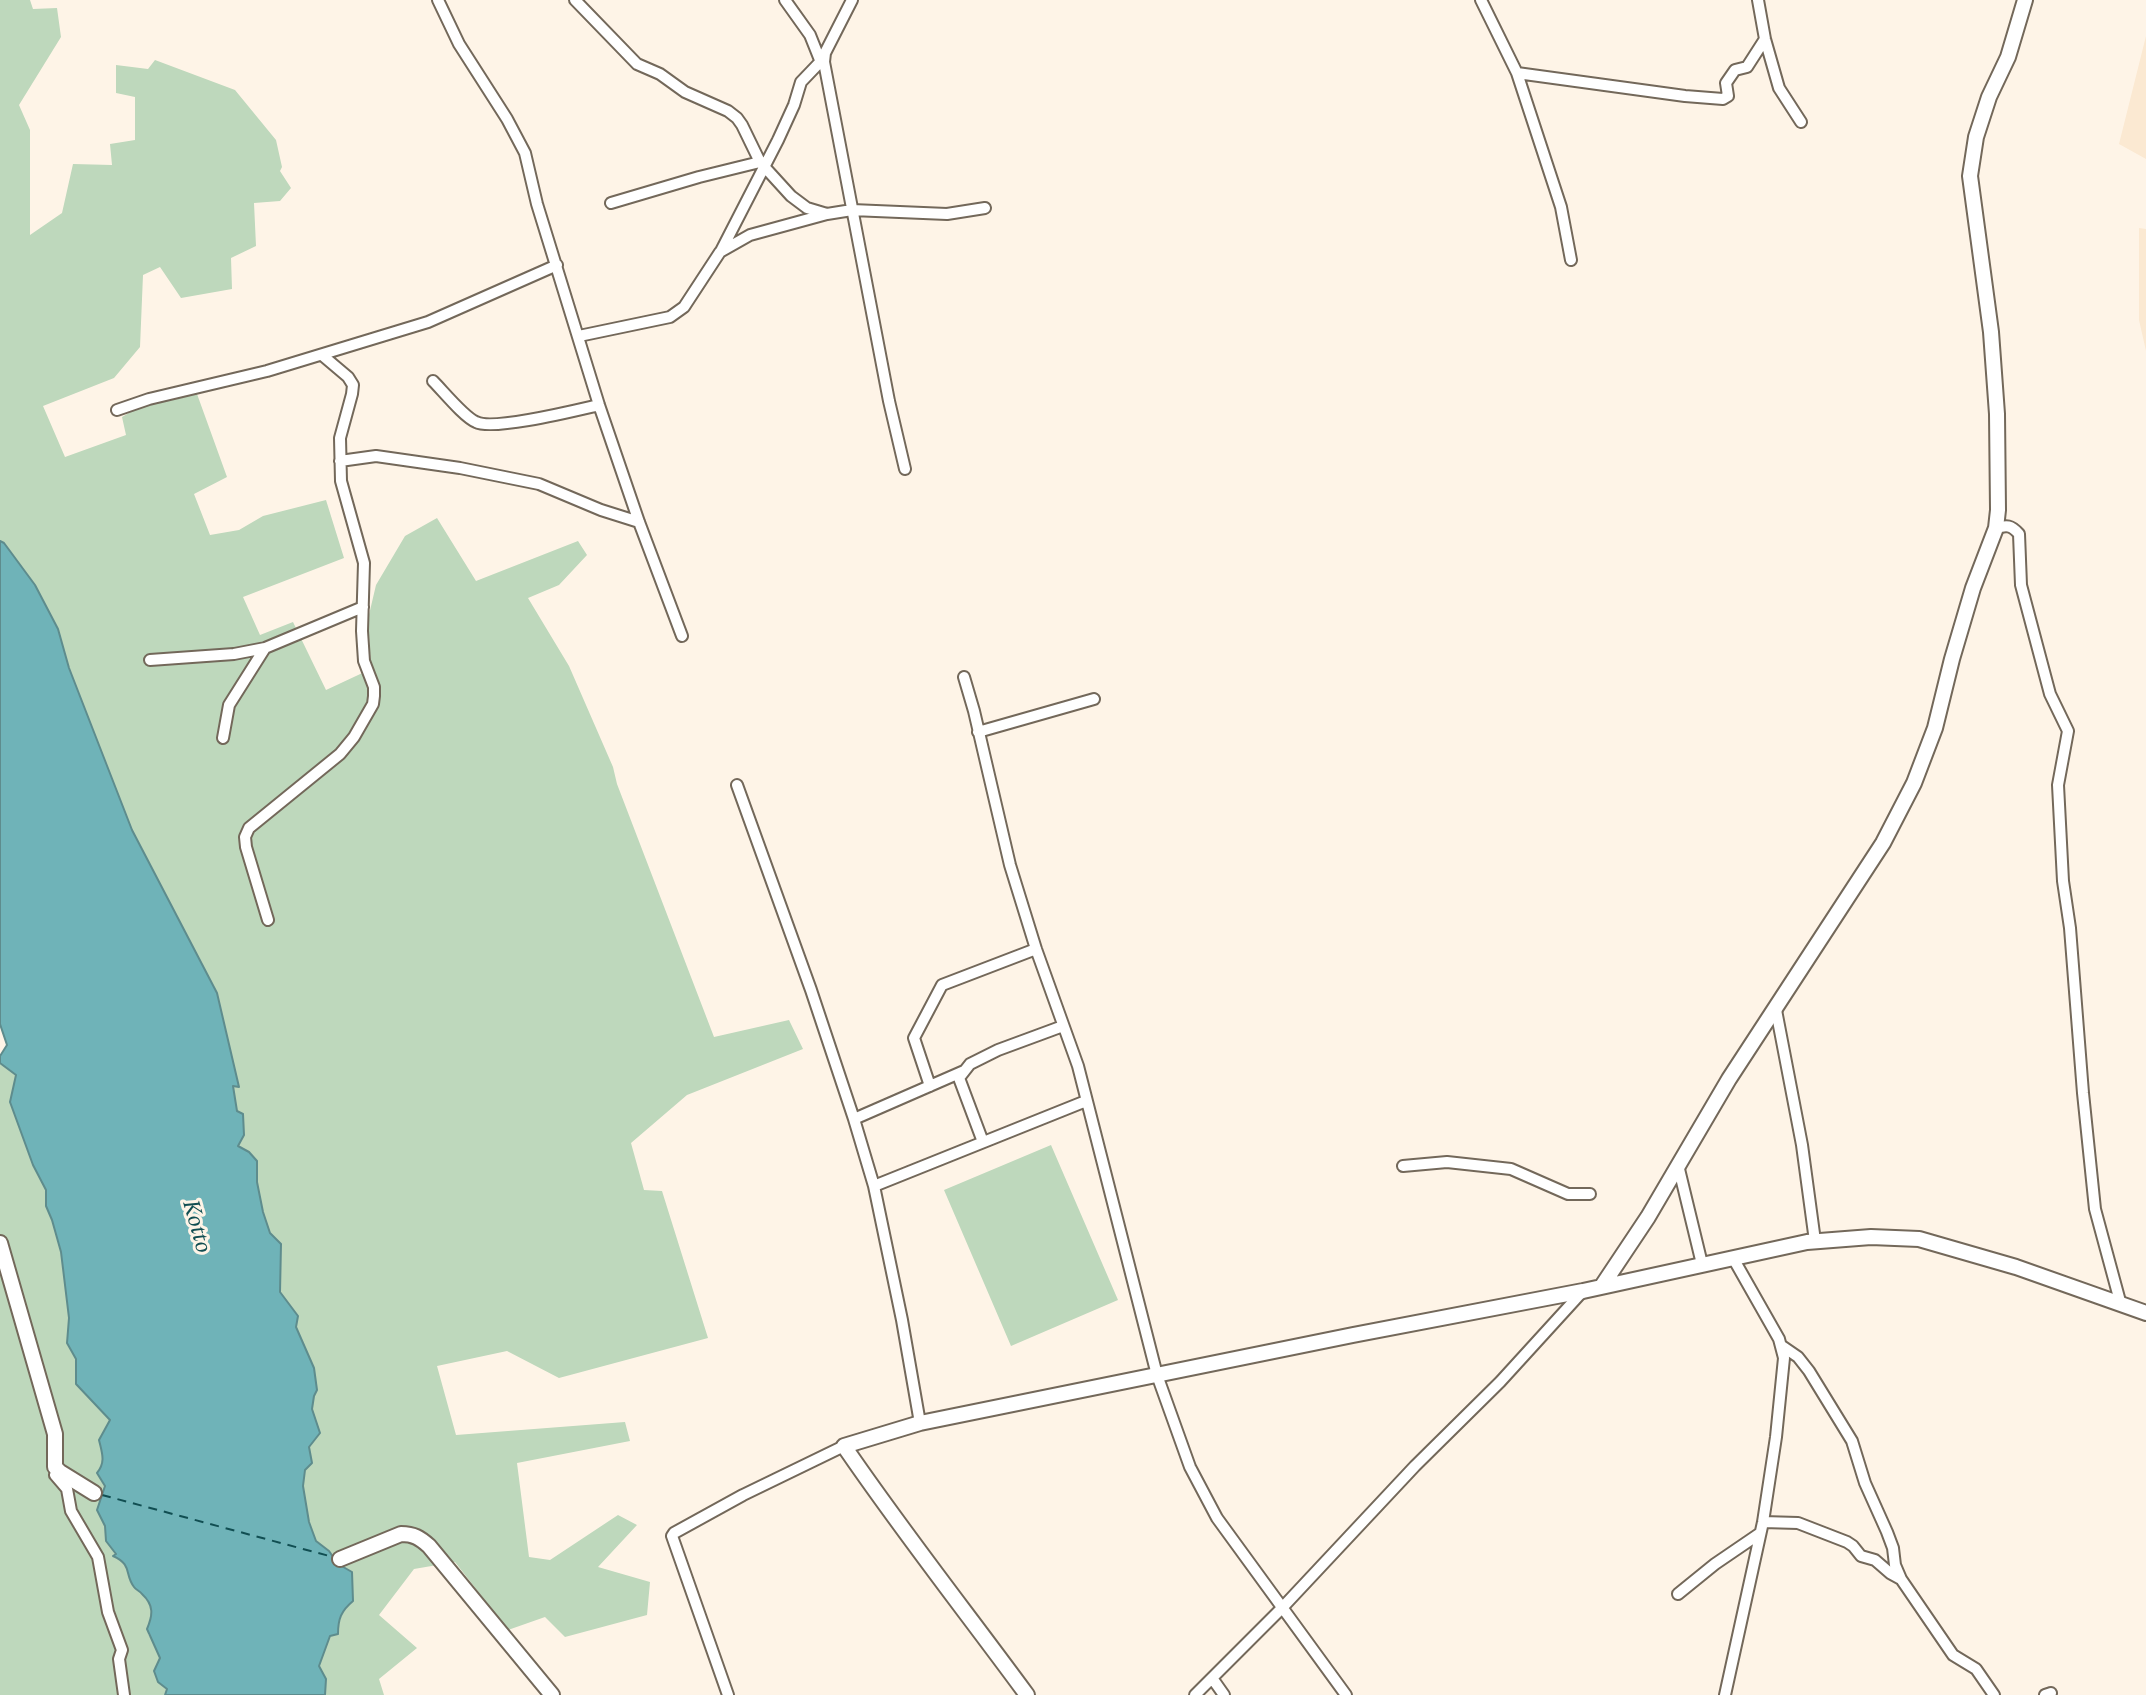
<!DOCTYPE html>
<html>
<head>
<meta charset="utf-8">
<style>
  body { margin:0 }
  canvas { display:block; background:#fef4e7 }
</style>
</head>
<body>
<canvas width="2146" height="1695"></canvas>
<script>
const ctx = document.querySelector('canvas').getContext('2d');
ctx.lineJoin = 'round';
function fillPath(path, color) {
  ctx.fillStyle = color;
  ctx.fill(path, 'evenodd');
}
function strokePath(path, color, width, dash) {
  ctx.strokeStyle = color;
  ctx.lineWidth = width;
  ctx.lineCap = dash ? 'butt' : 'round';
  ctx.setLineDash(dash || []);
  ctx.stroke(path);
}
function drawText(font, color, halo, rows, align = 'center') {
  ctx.font = font + ' Spectral,serif';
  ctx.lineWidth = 6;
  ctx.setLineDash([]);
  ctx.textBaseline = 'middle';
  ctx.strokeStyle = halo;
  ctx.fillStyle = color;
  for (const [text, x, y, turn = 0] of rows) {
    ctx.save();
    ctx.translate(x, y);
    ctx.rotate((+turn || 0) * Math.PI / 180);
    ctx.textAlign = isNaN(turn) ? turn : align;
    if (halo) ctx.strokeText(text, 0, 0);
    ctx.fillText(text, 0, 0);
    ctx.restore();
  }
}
fillPath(new Path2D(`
  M2146,36v123l-27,-15z
  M2139,228l7,1v122l-7,-31z`), '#fbe9d2');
fillPath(new Path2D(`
  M0,0h30l3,9 24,-1 4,29 -42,68 11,25v105l32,-22 11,-49 39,1 -2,-21 25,-4v-43l-19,-4v-28l32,4 7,-9 80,30 41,50 6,27 -2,4 11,17 -11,13 -26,2 2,43 -25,12 1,31 -51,9 -21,-31 -17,8 -3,72 -26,31 -71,28 22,51 61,-22 -4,-18 29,-17 46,-6 30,83 -33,17 16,41 29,-5 24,-14 63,-16 18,58 -101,39 17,38 33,-13 33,68 45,-21 -3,-50 8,-34 29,-49 32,-18 39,63 102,-40 9,14 -28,30 -31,13 41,68 44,101 4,17 97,253 75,-17 14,29 -116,46 -56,48 13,47 18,1 46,147 -149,40 -52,-27 -70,15 19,69 169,-13 5,19 -113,22 12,94 21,3 68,-45 19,10 -39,42 52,15 -3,33 -82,22 -20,-20 -37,13 -53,-68 -41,7 -35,46 38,33 -38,31 5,16h-59l1,-16 -7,-13 11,-30 8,-2v-15l6,-11 -6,-44 -9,-13 -13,-10 -7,-19 -6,-36 2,-16 6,-7 -2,-16 11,-15 -8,-23 2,-13 3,-6 -3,-22 -18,-41 2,-11 -18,-24 1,-48 -11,-11 -7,-21 -6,-30v-21l-8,-8 -11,-7 -1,-35 -4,-26 5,1 -21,-93 -85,-163 -63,-162 -11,-39 -23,-44 -31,-42 -4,-2z
  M0,1063l17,12 -7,27 23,63 13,25v16l6,14 9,32 8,66 -2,25 9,16v25l34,36 -11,20 4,15 2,31 -8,24 8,16 1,15 23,30 4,15 11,9 7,10 1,12 -4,17 9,15 3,9 -6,13 14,18 -3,6h-165z
  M1051,1145l67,155 -107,46 -67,-156z`), '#bed8bc');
const water = new Path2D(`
  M0,541l4,2 31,42 23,44 11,39 63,162 85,163 22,94 -6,-1 4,25 6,3 1,21 -6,11 11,6 8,9v21l6,30 7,21 11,11 -1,48 18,24 -2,11 18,41 3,22 -3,6 -2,13 8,24 -11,14 3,16 -7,7 -2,16 6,36 7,19 13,10 9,13 14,8 1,29c-12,10 -15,18 -15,33l-8,2 -11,30 7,13 -1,16h-160l2,-6 -9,-7 -4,-11 6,-13 -13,-29c6,-14 7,-24 -5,-35 -2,-3 -6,-4 -8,-7 -10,-13 -1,-22 -21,-31l3,-2 -10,-13 -1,-15 -8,-16 8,-24 -8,-13c9,-11 5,-20 2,-33l11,-20 -34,-36v-25l-9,-16 2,-25 -8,-66 -9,-32 -6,-14v-16l-13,-25 -23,-63 6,-27 -16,-12v-7l7,-11 -7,-21z`);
fillPath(water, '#6fb3b8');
strokePath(water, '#5e8c8d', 2);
strokePath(new Path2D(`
  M102,1495l231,62`), '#114e52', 2, [9, 7]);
const street = new Path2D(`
  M438,0l21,44 48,75 18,34 12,51 62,201 40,117 43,114
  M575,0l62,64 23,10 25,18 43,19 9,7 5,7 18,37 31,34 16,12 20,6
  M785,0l25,35 10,25
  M852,0l-27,53 -1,9 65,339 16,68
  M1481,0l36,73 44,134 10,53
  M1758,0l7,39 14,49 22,34
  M1517,73l168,23 38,3 5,-3 -2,-13 9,-13 12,-3 18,-28
  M611,203l88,-26 61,-15
  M721,251l57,-111 16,-35 7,-23 23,-24
  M579,336l91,-19 14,-10 36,-55 30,-17 77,-21 25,-4 95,4 38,-6
  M433,381c10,10 31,36 43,41 17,9 101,-12 123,-17
  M117,410l32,-11 118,-28 161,-49 129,-57
  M340,461l36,-5 84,12 79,16 62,26 38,12
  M1996,528c11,-3 15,-3 23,6l2,51 29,109 18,37 -10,54 5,96 7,47 13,165 12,116 26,96
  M150,660l84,-6 31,-6 98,-41
  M964,677l10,34 36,154 26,84 42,117 79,309 33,92 27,51 129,177
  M978,732l116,-33
  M223,738l6,-33 36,-57
  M737,785l74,205 43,129 20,67 28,134 18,103
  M268,920l-22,-73 -1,-10 4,-9 91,-74 14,-17 19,-33 1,-8v-9l-10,-26 -2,-30 2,-68 -23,-82 -1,-43 12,-44 1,-9 -5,-8 -26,-22
  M1776,1010l26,135 13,96
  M930,1086l-16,-48 28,-53 94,-36
  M854,1119l110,-48
  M983,1142l-24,-64 11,-14 28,-14 65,-24
  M1678,1165l24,99
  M1403,1166l44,-4 64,7 57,25h22
  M874,1186l212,-85
  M1782,1346l16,11 11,14 43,70 13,42 22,49 6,16 2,17 6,14
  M57,1470l-2,5 12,14 4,22 27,46 10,55 14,38 -3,9 5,36
  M1763,1522l35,1 49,19 6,4 8,10 14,4 15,13 11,6 52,76 23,14 18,26
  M1678,1594l37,-30 44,-30
  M1212,1678l12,17
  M728,1695l-56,-159 2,-3 69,-38 101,-49
  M1195,1695l87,-87 133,-142 85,-84 83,-91
  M1725,1695l38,-173 13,-85 8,-79 -5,-19 -46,-81
  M2045,1695l6,-2`);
const secondary = new Path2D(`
  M0,1243l55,191v33l5,5 34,21
  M1602,1286l46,-69 81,-138 154,-236 31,-60 21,-55 17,-69 21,-71 23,-60 2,-18 -1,-96 -6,-82 -21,-156 6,-39 13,-40 19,-40 17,-57
  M340,1559l61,-25c13,0 19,4 28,12l123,149
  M1027,1695c-61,-83 -125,-164 -183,-249l76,-23 433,-88 230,-44 224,-49 64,-5 48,2 97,28 130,46`);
strokePath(street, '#73685a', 14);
strokePath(secondary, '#73685a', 18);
strokePath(street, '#fff', 10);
strokePath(secondary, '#fff', 14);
drawText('italic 24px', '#114e52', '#fef4e7', [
  ["Kotto",195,1227,74]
]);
</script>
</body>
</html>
